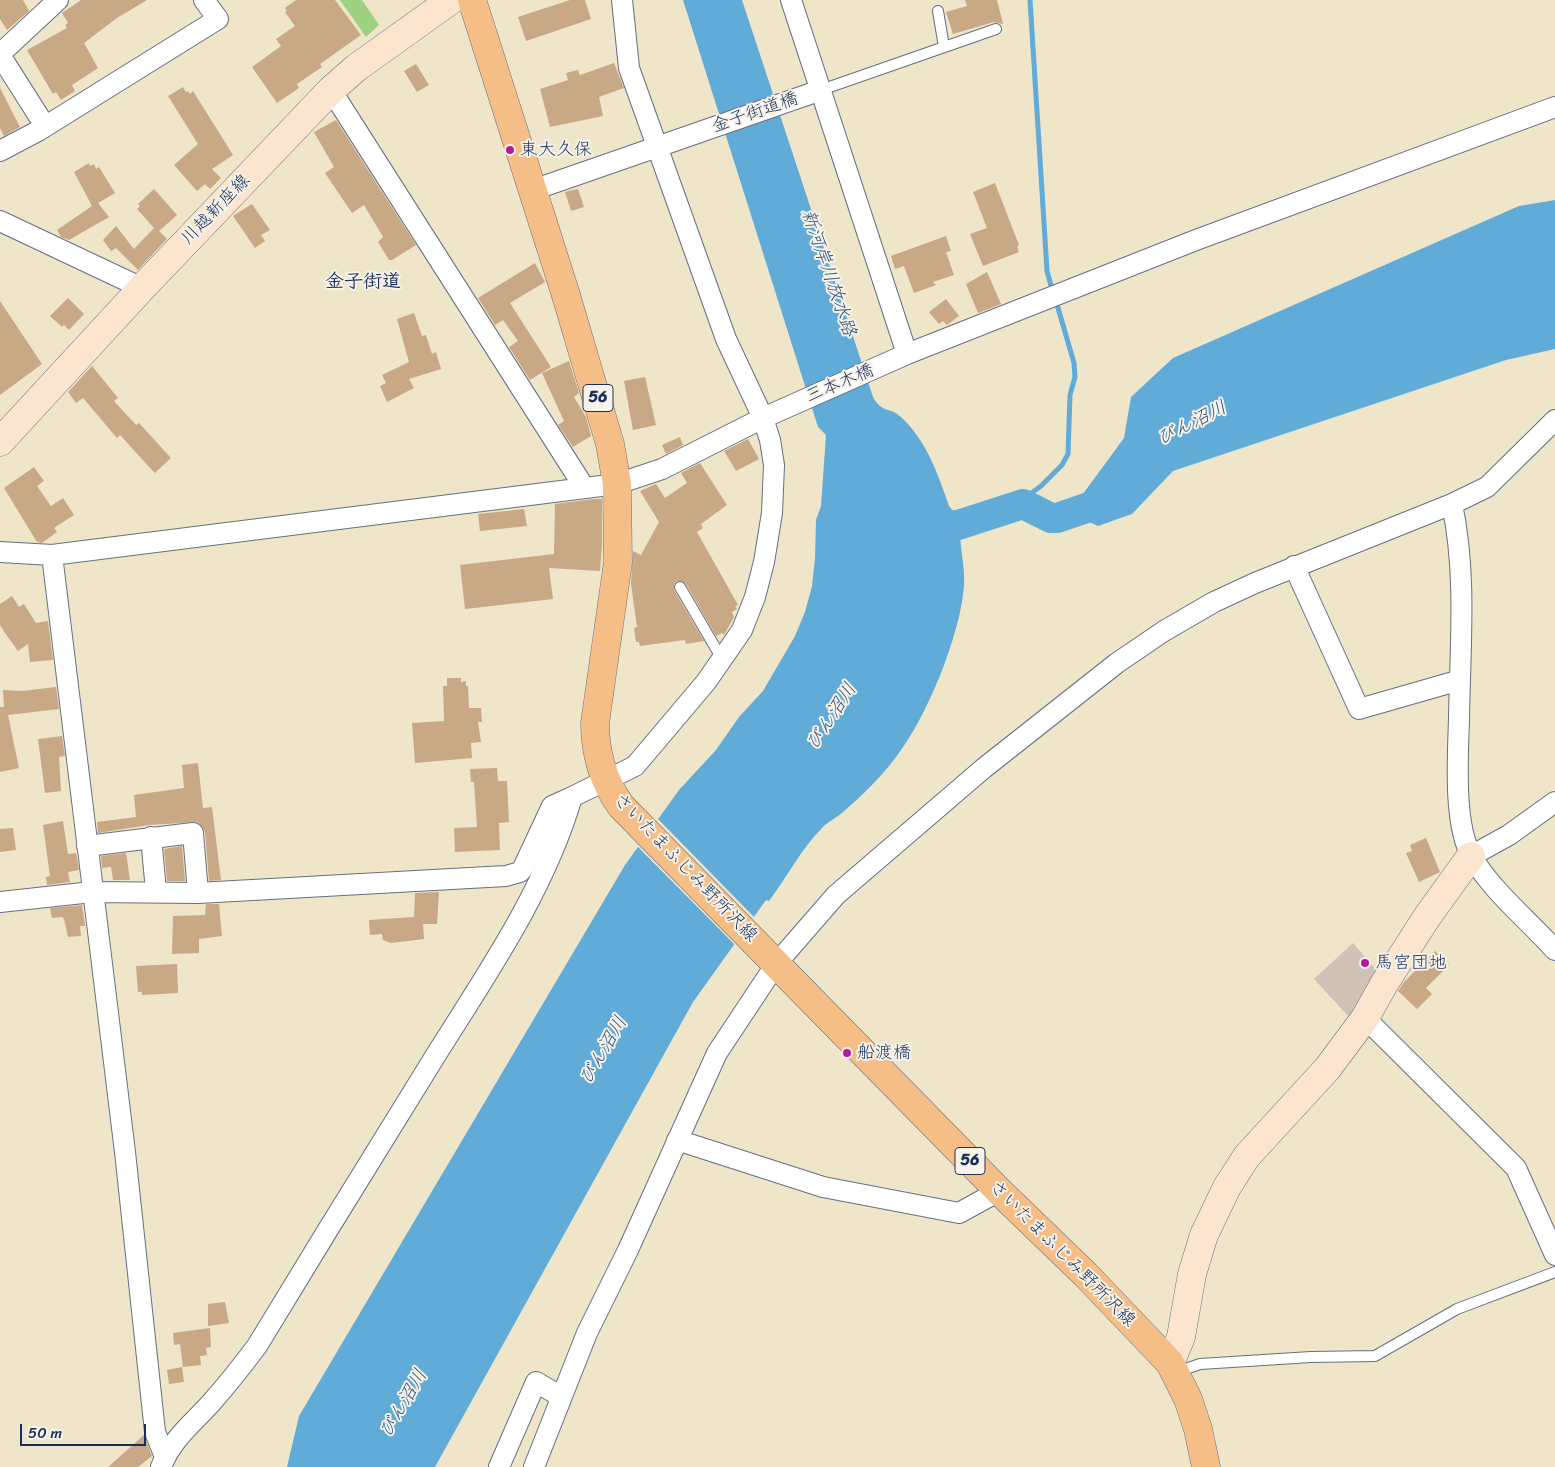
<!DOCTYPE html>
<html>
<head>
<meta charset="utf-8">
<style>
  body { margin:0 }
  #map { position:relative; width:1555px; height:1467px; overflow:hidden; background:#efe5c9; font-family:Sriracha,sans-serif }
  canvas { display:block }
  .scale { position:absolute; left:20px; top:1424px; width:126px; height:22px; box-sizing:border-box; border:2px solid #1b2f5e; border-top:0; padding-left:6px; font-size:15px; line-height:18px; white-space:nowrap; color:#1b2f5e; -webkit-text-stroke:4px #f7f3e8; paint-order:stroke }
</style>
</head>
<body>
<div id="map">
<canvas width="1555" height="1467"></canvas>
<div class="scale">50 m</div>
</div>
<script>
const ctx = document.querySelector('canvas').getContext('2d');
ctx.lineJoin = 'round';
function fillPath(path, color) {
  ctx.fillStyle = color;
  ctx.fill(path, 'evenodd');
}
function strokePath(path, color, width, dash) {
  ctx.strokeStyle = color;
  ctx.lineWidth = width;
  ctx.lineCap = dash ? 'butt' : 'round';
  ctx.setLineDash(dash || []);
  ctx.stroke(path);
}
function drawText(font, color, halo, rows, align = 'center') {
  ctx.font = font + ' Sriracha,"Klee One",sans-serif';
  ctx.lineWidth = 4;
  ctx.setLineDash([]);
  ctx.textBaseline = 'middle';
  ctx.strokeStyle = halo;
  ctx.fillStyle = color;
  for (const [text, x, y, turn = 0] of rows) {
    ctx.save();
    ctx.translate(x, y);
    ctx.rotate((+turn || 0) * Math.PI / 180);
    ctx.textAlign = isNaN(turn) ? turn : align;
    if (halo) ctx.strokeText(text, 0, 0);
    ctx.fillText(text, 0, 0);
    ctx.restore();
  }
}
fillPath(new Path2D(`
  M1353,943l26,30 -29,45 -36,-39z`), '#cec2b9');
fillPath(new Path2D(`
  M340,0h22l17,25 -13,12z`), '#9ed181');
fillPath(new Path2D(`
  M683,0h59l131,397c9,17 17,9 29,21 25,24 36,56 47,88l3,4 12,1 2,3 27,-6 3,7 -26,9 1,5 -11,7c1,16 5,34 4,50 -4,50 -37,131 -68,171 -15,20 -34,39 -53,55 -6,6 -15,9 -21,16 -21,21 -35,49 -53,73l-3,-1 -73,102 -258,465h-148l12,-51 326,-551 54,-75 37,-40 23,-33 24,-26 32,-55 10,-24 7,-26 3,-28 1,-38 5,-14 5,-71 -8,-8z
  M1555,200v149l-49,11 -333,111 -41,43 -34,12 -29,-13 55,-75 7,-41 42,-39 346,-152z`), '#61abd9');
fillPath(new Path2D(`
  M657,818l99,101 -20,27 -100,-101z`), '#efe5c9');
strokePath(new Path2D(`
  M1030,0l17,271 6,22
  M1023,504l-1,-4 19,-14 21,-21 6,-11 2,-59 5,-18 -1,-14 -18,-62`), '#61abd9', 5);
strokePath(new Path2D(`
  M955,526l68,-22 28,14h6l50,-17`), '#61abd9', 30);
fillPath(new Path2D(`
  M0,0h23l6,11 -22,19 -7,-11z
  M81,0h66l-30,18 -33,25 14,25 -26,17 3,6 -14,9 -5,-8 -3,2 -26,-44 40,-22 -2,-3 3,-2 -6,-10z
  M296,0h39l26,35 -41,29 2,3 -25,17 2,4 -22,15 -25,-36 29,-21 -5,-7 19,-13 -10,-14 2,-1 -2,-3z
  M570,0h15l6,19 -65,22 -8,-24z
  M965,0h32l6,24 -9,-2 -41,12 -7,-22 21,-6z
  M614,63l10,25 -25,9 4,19 -53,11 -10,-38 28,-9 -2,-7 12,-3 2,5z
  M416,64l13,21 -12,7 -13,-21z
  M183,87l3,5 2,-1 2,3 3,-3 40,64 -21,14 9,9 -11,11 -5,-5 -8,7 -23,-26 24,-21 -30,-48z
  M0,88l20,39 -16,9 -4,-8z
  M336,120l80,125 -24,15h-3l-11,-18 5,-5 -19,-32 -12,8 -27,-40 9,-6 -20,-35z
  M89,163l1,3 4,-2 2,5 3,-2 16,26 -17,10 11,14 -40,23 -8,-3 -4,-7 35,-24 -18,-34z
  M995,183l24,62 -2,1 2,6 -36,14 -13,-32 17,-6 -14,-36z
  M154,189l23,26 -18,16 8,8 -29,31 -22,-22 -5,3 -8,-11 13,-14 18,23 20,-21 -17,-19 3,-3 -2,-2z
  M578,189l6,18 -13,4 -6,-19z
  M252,204l18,26 -9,5 4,6 -10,7 -22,-32z
  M946,236l5,15 -5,1 8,23 -21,7 3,3 -22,8 -10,-27 -9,3 -4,-13z
  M535,263l10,19 -35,21 41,64 -21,13 -21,-33 9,-6 -15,-21 -8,5 -17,-27z
  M987,272l14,32 -23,9 -12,-29z
  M68,298l16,16 -15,16 -5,-5 -2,2 -12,-11z
  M946,299l13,17 -12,9 -4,-4 -4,3 -10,-12z
  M0,301l42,63 -42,31z
  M414,313l8,23 4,-1 6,19 4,-2 5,17 -32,10 5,9 -27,14 -7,-16 6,-3 -4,-8 27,-13 -12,-43z
  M569,361l10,32 -5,4 12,20 5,19 -18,11 -15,-22 6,-4 -22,-48z
  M92,366l26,32 -4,3 22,24 3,-2 32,35 -14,13 -2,2 -4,-4 -31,-34 -3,3 -34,-40 -7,5 -8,-11z
  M645,377l11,48 -23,5 -9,-49z
  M680,437l3,8 -17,9 -4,-9z
  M748,439l11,20 -23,12 -12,-20z
  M700,463l27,42 -26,19 2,4 -6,4 41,73 -3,1 2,3 -5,3 2,5 -10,18 -2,-2 -6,3 -30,-52 -9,-3 -3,3v6l30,51 -18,3 -1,-4 -45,6 -1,-4h-3l-2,-14 3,-1 -6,-43 2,-33 8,4 18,-33 -19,-31 16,-7 9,14 22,-15 -6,-10z
  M34,467l10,14 -7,5 14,20 12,-8 11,17 -20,13 3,4 -15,11 -5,-1 -33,-54z
  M594,499h8v46l-2,26 -51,-3 4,31 -88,10 -5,-44 94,-11 1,-50z
  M524,509l3,17 -47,5 -2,-17z
  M12,596l7,11 5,-3 12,19 12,-2 5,39 -23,2 -2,-18 -10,7 -13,-18 -5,-8v-21z
  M447,678h14v4l5,-1v5h2l1,22h12l1,14h-4l3,20 -10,1 1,15 -57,5 -3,-40 32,-2 -1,-35h4z
  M56,687l3,22 -51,6 11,53 -19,4v-65h4l-1,-17 19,1z
  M62,736l3,20 -6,1 2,34 -16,2 -7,-54z
  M198,763l5,45 9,-1 9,73 -12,1 -4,-49 -3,-6 -5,-4 -48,3 -51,8 -1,-11 39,-5 -2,-22 50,-7 -2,-23z
  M497,768l1,13h9l2,41 -10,1 1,27 -45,2 -1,-24 23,-1 -3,-45h-3l-1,-13z
  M63,821l5,33 8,-1 3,17 -11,2 2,10 -23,3 -1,-8 4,-1 -7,-51z
  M13,828l3,22 -16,2v-23z
  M1426,838l14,34 -21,10 -13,-29 6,-2 -2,-6z
  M182,846l3,35h-18l-3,-32z
  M126,853l4,27h-17l-2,-13 -9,1 -1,-12z
  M439,892l-2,32h-14l1,15 -33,4 -8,-3 -1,-6 -12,1 -1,-15 45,-3 1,-24z
  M206,904h13l3,32 -23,3v14l-27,1 1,-38 32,-1z
  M82,905l3,21h-5l1,10 -13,1 -4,-18 -2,-2 -10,1 -2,-10z
  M1435,951l14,14 -23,23 6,6 -15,15 -19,-18 6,-9z
  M177,964l1,29 -36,2v-3h-4l-2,-26z
  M225,1302l4,21 -21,3v-22z
  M210,1328l1,19 -5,1 1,7 -7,1 1,9 -18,2 -3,-23 -6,1 -1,-12z
  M182,1367l2,15 -15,2 -2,-14z
  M144,1435l8,21 -14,11h-30z`), '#c8a885');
const lane = new Path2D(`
  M938,11l6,36
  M821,90l175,-61
  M680,587l42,72
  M1177,1372l23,-8 111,-7 64,-1 82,-47 98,-37`);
const street = new Path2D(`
  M791,0l116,354
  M0,54l58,-54
  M0,55l45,71
  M331,90l253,397
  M0,151l38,-20 180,-112 -14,-19
  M533,190l288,-100
  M0,221l142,67
  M1452,504l35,-17 68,-67
  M0,552l52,3 565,-71 45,-15 101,-51 144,-64 289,-114 359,-133
  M52,555l73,597 30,280 10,25
  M1294,566l65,143 101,-29
  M151,837l5,54
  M87,846l106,-13 5,60
  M1471,856l38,-21 46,-33
  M0,902l92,-10 106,1 308,-17 14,-4 3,-4 29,-62 20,-9
  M1365,1018l151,150 39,87
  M677,1140l146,47 136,26 40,-22
  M161,1467c10,-27 31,-43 50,-64 16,-18 31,-37 46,-57 60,-99 121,-198 182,-296 51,-81 106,-161 133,-253l63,-31 71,-84 16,-23 20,-29 13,-33 9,-35 8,-49 2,-48 -4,-25 -7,-22 -37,-79 -97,-271 -7,-68
  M499,1467l37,-85 24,14
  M534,1467l53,-134 41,-83 89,-197 59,-89 60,-69 148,-127 133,-105 47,-32 50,-29 41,-19 197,-79c15,70 8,144 7,215 -1,36 -6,106 13,138 21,35 56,63 83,93`);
const secondary = new Path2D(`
  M0,442l142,-154 189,-198 25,-22 95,-68
  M1170,1363l11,-26 11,-63 12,-39 23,-48 20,-31 80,-87 38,-51 19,-34 43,-67 44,-61`);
const primary = new Path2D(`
  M472,0l93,292 45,152 7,40 1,78 -23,161c0,30 8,58 26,83l378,385 87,84 84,88 18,36 10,30 8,38`);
strokePath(lane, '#656f83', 12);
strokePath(street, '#656f83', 22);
strokePath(secondary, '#656f83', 29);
strokePath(primary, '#656f83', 29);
strokePath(lane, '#fff', 10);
strokePath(street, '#fff', 20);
strokePath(secondary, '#fbe5cf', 28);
strokePath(primary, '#f6be87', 28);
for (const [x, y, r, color] of [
  [510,150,5,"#b5179e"],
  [1365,963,5,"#b5179e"],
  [847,1053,5,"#b5179e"]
]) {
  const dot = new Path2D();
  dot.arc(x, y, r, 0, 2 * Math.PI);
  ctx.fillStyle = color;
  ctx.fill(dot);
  strokePath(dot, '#f7f3e8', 2);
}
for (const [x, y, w] of [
  [598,398,30],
  [970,1161,30]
]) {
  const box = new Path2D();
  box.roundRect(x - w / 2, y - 13.5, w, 27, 4);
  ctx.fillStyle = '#f7f3e8';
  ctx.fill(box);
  strokePath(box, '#1b2f5e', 1);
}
drawText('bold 16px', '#1b2f5e', null, [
  ["56",598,398],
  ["56",970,1161]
]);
drawText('18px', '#1b2f5e', '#f7f3e8', [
  ["金子街道橋",755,113,-19],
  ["川越新座線",216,210,-46],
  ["三本木橋",840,384,-23],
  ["さいたまふじみ野所沢線",685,868,46],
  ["さいたまふじみ野所沢線",1062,1254,45]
]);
drawText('18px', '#1b2f5e', '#f7f3e8', [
  ["東大久保",520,150],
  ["馬宮団地",1375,963],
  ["船渡橋",857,1053]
], 'left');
drawText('italic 19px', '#305483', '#f7f3e8', [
  ["新河岸川放水路",828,273,71],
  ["びん沼川",1192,424,-27],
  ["びん沼川",832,717,-57],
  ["びん沼川",604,1051,-60],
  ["びん沼川",404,1404,-60]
]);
drawText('bold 19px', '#1b2f5e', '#f7f3e8', [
  ["金子街道",363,282]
]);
</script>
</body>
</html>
